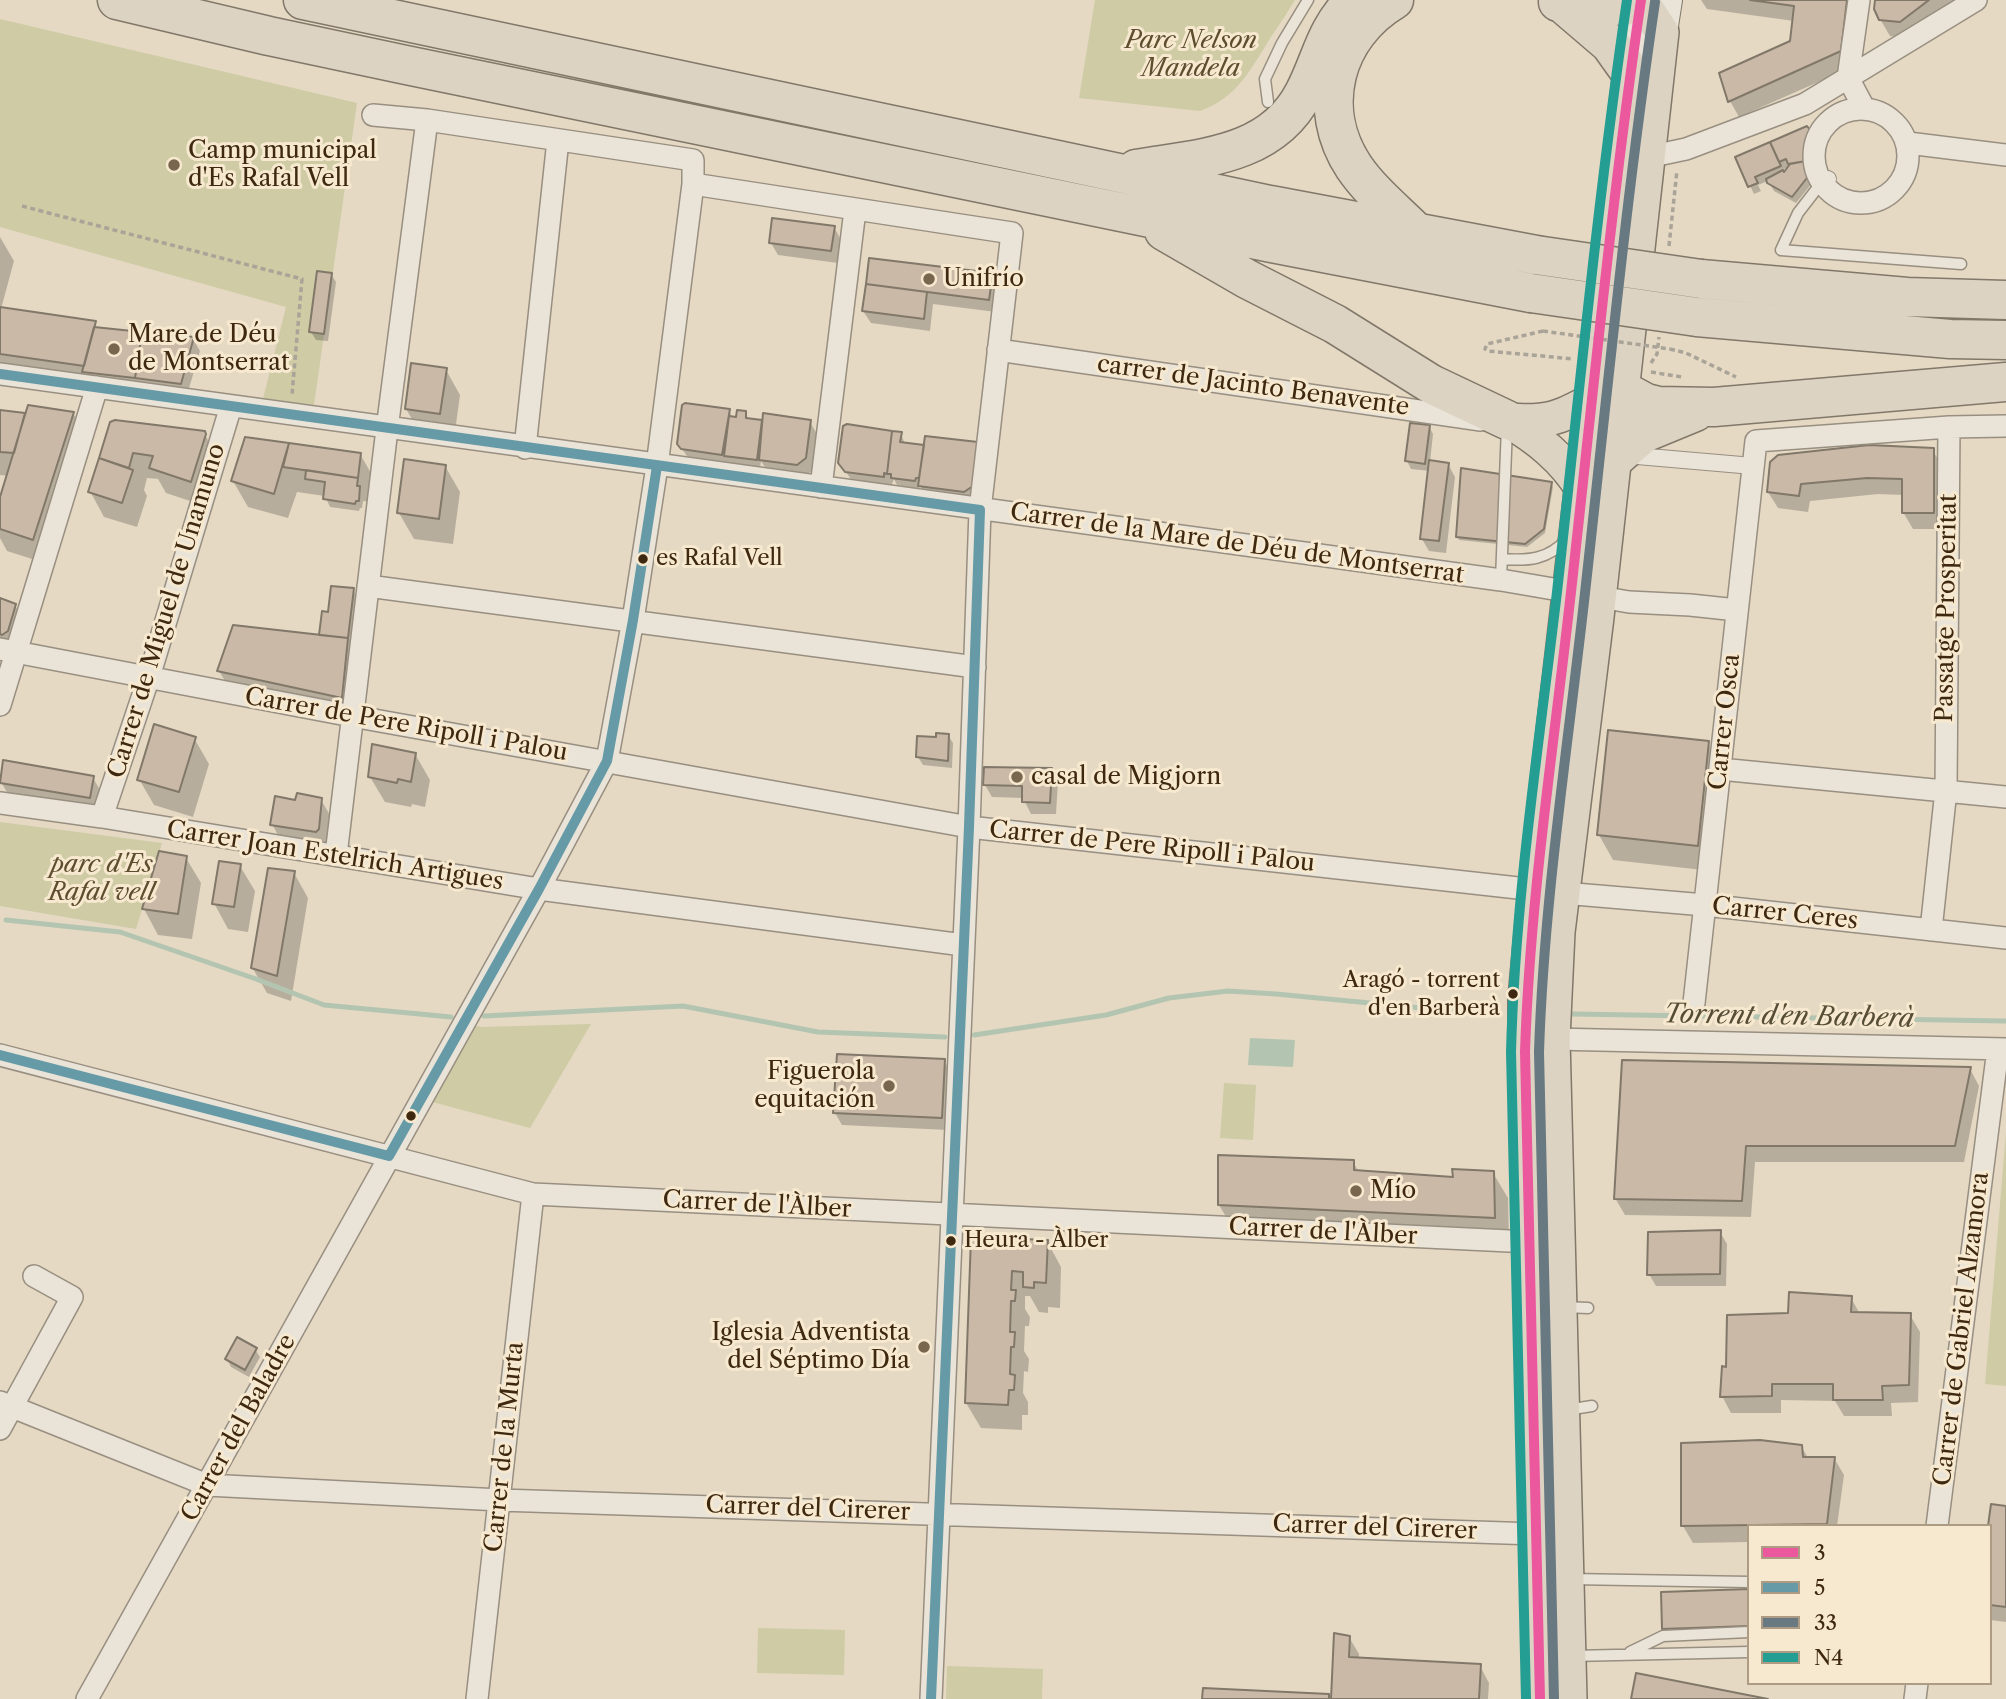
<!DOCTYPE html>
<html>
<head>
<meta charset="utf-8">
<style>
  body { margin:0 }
  #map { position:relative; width:2006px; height:1699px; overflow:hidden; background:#e5d9c3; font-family:"Libre Caslon Text",serif }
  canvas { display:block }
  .legend { position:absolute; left:1747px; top:1524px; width:245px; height:161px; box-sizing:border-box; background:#f7e9cf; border:2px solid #ad9c83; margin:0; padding:9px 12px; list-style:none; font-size:21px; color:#3f2810 }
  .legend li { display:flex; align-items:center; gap:14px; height:35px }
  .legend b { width:35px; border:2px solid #ad9c83 }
</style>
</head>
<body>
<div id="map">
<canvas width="2006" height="1699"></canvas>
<ul class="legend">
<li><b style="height:9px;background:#eb589d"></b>3</li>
<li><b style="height:9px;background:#659aa6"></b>5</li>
<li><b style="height:9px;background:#687981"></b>33</li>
<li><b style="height:9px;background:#249e92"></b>N4</li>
</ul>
</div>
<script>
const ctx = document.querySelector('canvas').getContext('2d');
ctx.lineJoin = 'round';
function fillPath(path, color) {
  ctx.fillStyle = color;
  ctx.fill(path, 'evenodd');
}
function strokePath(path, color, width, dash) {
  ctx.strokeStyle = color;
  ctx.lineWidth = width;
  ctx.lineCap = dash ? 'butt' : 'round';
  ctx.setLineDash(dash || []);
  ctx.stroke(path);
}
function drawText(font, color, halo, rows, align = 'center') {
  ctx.font = font + ' "Libre Caslon Text",serif';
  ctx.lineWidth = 6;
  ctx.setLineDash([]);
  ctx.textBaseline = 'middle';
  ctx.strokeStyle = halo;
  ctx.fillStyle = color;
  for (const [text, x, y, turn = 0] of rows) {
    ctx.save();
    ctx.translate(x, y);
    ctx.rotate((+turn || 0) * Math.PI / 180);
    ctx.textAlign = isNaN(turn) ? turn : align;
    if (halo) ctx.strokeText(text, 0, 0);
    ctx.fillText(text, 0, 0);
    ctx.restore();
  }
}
fillPath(new Path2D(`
  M1095,0h200c-8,13 -16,25 -24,37 -21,33 -33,60 -71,74l-121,-13z
  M0,19l357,84 -43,302 -51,-6 23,-92 -286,-80z
  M0,822l162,21 -26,86 -136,-23z
  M463,1024l19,3 109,-3 -61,104 -109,-29z
  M1224,1083l32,2 -3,55 -33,-2z
  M2006,1132v254l-21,-2z
  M758,1628l87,2 -1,45 -87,-2z
  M947,1666l96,3 -1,30h-96z`), '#cecba5');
fillPath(new Path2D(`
  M1250,1038l45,2 -2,27 -45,-2z`), '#b3c5b0');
fillPath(new Path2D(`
  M1701,0h157l-8,68 -111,49 -9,-16 62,-59 2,-21 -87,-12z
  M1877,0h85l-53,38 -19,-2 -10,-17z
  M1809,131l5,8 -5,18 4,25 -17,21 -22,-12 -6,-10 -10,4 3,6 -7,3 -17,-36zM1791,166l-7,9 -2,-5z
  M834,227l7,13 -3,23 -60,-8 -7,-12z
  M0,237l14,24 -13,48 94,14 3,7 95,9 7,12 -13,44 -187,-18z
  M871,260l121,15 7,12 -3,25 -63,-8 -3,27 -59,-8 -8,-12z
  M331,274l5,8 -8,59 -12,-1 -5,-8z
  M446,370l14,25 -6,44 -33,-5 -15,-25z
  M729,411l4,7 5,1 7,-6 5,8 11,1 3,4 46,-4 7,12 -5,37 -8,6 -36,-5 -7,-11 -1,7 -70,-7 -11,-17z
  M0,412l26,3 47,-2 14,25 -39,126 -41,-13 -7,-13v-35l9,-27 -9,-1z
  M112,423l92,10 16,28 -15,45 -39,-13 -8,-14 -11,-1 -3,12 3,6 -10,31 -33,-10 -14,-26z
  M1429,426l4,8 -3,28 18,2 7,13 -9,76 -17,-2 -7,-12 8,-68 -19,-2 -4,-8z
  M901,434l4,10 18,2 55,-3 -6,61 -45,-6 -7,-13 -1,4 -22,-4 -3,-6 -4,10 -36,-5 -14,-21z
  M247,439l113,15 15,26 -3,22 -9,-1 -1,7h-2l-1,3 -29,-4 -5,-11 -28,-4 -9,26 -40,-11 -15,-26z
  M1932,449l10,17v63h-29l-10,-17 1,-17 -26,-1 -68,7 -2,11 -30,-4 -10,-16z
  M445,466l15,26 -7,52 -39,-5 -15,-26z
  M1551,484l2,3 -8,46 -18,14 -68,-7 -1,-3z
  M353,590l14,25 -11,108 -122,-27 -15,-25 102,-34 8,-23z
  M0,600l15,5 14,26 -29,25z
  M948,735l5,8 -1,25 -29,-3 -5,-8 20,-18z
  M194,738l15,26 -16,53 -39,-12 -15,-26z
  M1708,743l15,25 -11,103 -99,-11 -14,-25z
  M415,754l15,26 -5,27 -13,-3 -1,3 -26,-5 -15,-25z
  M1051,770l7,12 -2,32h-25l-8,-16 -31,-1 -7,-12z
  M93,778l7,12 -4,20 -88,-16 -7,-12z
  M321,800l15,25 -3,30 -47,-5 -14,-26 25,-22z
  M186,858l15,25 -9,56 -34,-4 -14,-26z
  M240,866l15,25 -7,41 -20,-3 -14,-26z
  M294,873l14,25 -17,103 -24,-8 -15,-26z
  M944,1061l7,12 -3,57 -106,-5 -7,-12z
  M1624,1062l346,7 9,17 -15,76h-209l-4,55 -126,-2 -10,-17z
  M1353,1162l6,10 95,7 39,-6 15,25 1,45 -275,-13 -15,-25z
  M1720,1232l7,12 -1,42h-70l-7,-12z
  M973,1239l74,2 14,26 -1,41 -12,-1v6l-9,-1 -9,-16h-5v13l5,8 -1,9h-4l-1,25 5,8 -1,13 -4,-1 -1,22 5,9v13h-6v15l-41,-2 -15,-25z
  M1851,1298l9,16 50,1 10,17 -2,70 -27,1 1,13h-48l-9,-15 -54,-1v13h-50l-9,-17 6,-27 62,-55z
  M255,1349l5,8 -11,20 -18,-10 -4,-8z
  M1801,1446l7,12h26l10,17 -7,51h-88v16l-56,1 -10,-17z
  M2006,1507v115l-16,-2v-94z
  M1749,1591v47l-78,3 -8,-13z
  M1349,1637l10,17v5l121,7 9,17 -1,16h-155z`), '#0003');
strokePath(new Path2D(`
  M6,920l114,12 136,47 68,26 127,12
  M1572,1014l434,7
  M484,1016l199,-10 135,26 127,5
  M974,1035l132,-20 63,-17 59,-7 48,3 219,21`), '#b3c5b0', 5);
const building = new Path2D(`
  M1750,0h97l-6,51 -113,51 -9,-29 71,-32 4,-35z
  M1875,0h54l-29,22 -21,-2 -5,-11z
  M1807,126l3,4 -4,18v13l-18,3 -2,-5 -7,3 -9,-20z
  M1770,142l11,24 -26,11 3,6 -10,4 -13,-30z
  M1806,161l4,13 -18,23 -25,-14 -1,-4 17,-9 1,2 6,-8z
  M772,218l63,8 -4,25 -62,-8z
  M869,258l124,15 -4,27 -123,-16z
  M317,271l15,2 -8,61 -15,-2z
  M866,284l61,8 -3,27 -62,-8z
  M0,307l96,14 -12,45 -84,-12z
  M94,327l48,5 -7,46 -53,-6z
  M142,332l52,5 -13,47 -46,-6z
  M411,363l36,5 -7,46 -35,-5z
  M685,403l45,6 -8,46 -41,-6 -4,-5 5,-39z
  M28,405l46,7 -41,128 -33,-11v-32z
  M0,410l25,3 -11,40 -14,-1z
  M737,410l9,1v7l16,2 -5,40 -33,-4 5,-40 7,1z
  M763,413l48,7 -5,38 -9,7 -38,-5z
  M115,420l90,11 1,3 -15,48 -42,-14 4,-12 -20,-3 -4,15 -30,-10 11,-36z
  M1410,423l20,2 -5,39 -20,-3z
  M847,424l45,7 -5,43 -3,-1v4l-39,-5 -7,-9 5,-37z
  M892,431l10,1 -2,10 24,3 -5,33h-3l-1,3 -24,-3v-4h-4z
  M925,436l53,6 -5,44 -9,6 -46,-6z
  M245,437l44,6 -15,51 -43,-13z
  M289,443l72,10 -3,25 -75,-11z
  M1869,445l65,3v65h-32v-34l-35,-1 -66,6 -2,12 -32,-4 3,-30 8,-7z
  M99,458l34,12 -11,33 -34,-11z
  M404,459l42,6 -7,54 -42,-6z
  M1429,460l20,3 -10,78 -19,-2z
  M1461,468l91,14 -8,47 -19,15 -69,-7z
  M306,470l52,8 -1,8h3l-1,15h-3l-1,3 -32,-5 2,-17 -20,-3z
  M331,586l23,2 -6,50 -29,-3 3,-24 6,1z
  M0,598l16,6 -8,27 -6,4 -2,-1z
  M233,625l115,13 -6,60 -125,-27z
  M154,724l42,13 -17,55 -42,-12z
  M1608,730l101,11 -11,105 -101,-11z
  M936,733l13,1 -1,27 -32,-4 1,-21 19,1z
  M372,744l44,9 -5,29 -13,-3 -1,4 -29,-6z
  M3,760l91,16 -4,22 -90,-15z
  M984,767l68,1 -2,35 -28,-1v-16l-39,-1z
  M297,793l25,5 -3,31 -3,3 -46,-7 5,-29 20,4z
  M159,851l28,5 -9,58 -36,-5z
  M219,861l22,3 -7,43 -22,-3z
  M268,868l27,3 -18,105 -26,-8z
  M837,1054l108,5 -3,59 -109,-5z
  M1622,1060l349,7 -16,79h-209l-4,55 -128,-2z
  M1218,1155l136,5v10l99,7 -1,-8 42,2 1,47 -277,-13z
  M1721,1230l-1,44 -73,1 1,-43z
  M971,1237l77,3 -2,43 -12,-1v6l-11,-1v-15l-11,-1 -1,19h5l-1,11h-4l-1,31h5l-1,15h-3l-1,27 5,1 -1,15h-5l-1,15 -43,-2z
  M1789,1292l63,4 -1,16 60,1 -2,72 -27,1 1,14h-50v-16h-61v12l-52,1 2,-31 4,1 1,-52 61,-2z
  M237,1337l20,11 -12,22 -20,-11z
  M1760,1440l42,5 1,12h32l-8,67 -146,2v-83z
  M1991,1504l15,2v101l-16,-2v-79h-2z
  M1749,1589v37l-87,3 -1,-37z
  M1334,1633l16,3 -1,21 132,7 -2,35h-148z
  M1636,1673l132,26h-137z
  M1203,1688l126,6v5h-127z`);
fillPath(building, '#cbb9a7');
strokePath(building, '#817869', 2);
const service = new Path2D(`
  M1268,102l-3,-23 17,-36 26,-43
  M1822,182l-24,31 -17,37 180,14
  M1502,559c26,2 46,1 65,-20
  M1501,580l6,-154
  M1563,1307l25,1
  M1566,1410l26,-4
  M1570,1579l179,3
  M1630,1652l33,-16 86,-4
  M1572,1656l177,-4`);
const pedestrian = new Path2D(`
  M1822,182l6,-3
  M1637,456l116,10`);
const minor = new Path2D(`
  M1859,0l-11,78 16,30
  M1814 156a47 47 0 1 1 94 0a47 47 0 1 1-94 0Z
  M373,115l54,5 266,40v24l319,49 -32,277 -11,317 -38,872
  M1908,143l98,12
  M1648,157l38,-8 119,-45 171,-104
  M998,350l483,70
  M0,374l1501,206 128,22 61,3 47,5
  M525,448l33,-308
  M821,487l34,-277
  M368,586l607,81
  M0,649l352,67 617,111 594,66 142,12 301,33
  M0,705l97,-318
  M1720,769l286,28
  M0,803l102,14 437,72 424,56
  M102,817l47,-140 82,-271
  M336,855l51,-426 40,-309
  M1931,930l15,-140 3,-363
  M1694,1003l62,-562 193,-14 57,-1
  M1553,1039l453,10
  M0,1055l533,139 997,48
  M0,1402l207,83 293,15 1036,34
  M0,1429l72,-132 -38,-21
  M1937,1526l61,-477
  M87,1699l452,-810 68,-128 26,-141 24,-154 36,-282
  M477,1699l56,-505
  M1915,1699l2,-16`);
const secondary = new Path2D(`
  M1662,32l5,-32
  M1630,72l11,-72`);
const primary = new Path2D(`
  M1507,420c18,1 35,2 52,-4 16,-5 30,-16 47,-21
  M1507,420c31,19 56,38 75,69
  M1540,1699l-15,-647v-54l13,-137 92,-789
  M1570,1699l-17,-660 5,-107 39,-315 65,-585 -21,-32`);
const motorway = new Path2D(`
  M117,0l152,36 137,29 865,178 260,50
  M303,0l967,205 266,50
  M1394,0c-60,36 -79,108 -40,167 17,25 42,45 63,66
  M1558,2l66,4 16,-6
  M1562,3l48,41 20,28
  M1136,169c63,-11 135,-12 168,-76 19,-37 19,-60 50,-93
  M1164,231l83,48 88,45 96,60 76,36
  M1701,279l206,18 99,3
  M1697,317l253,22 56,1
  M1622,390l24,13 12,3 56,1 292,-25
  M1614,459l30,-26 51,-21`);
strokePath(service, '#998f80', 13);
strokePath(pedestrian, '#998f80', 18);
strokePath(minor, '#998f80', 24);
strokePath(secondary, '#817869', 32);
strokePath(primary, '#817869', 36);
strokePath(motorway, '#817869', 41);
strokePath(new Path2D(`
  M22,206l280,73 -10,116
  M1669,246l8,-76
  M1543,331l-56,13 -2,5 3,2 86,8
  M1670,349l16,4 50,24
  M1651,363l6,-9 2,-17
  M1651,372l31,5`), '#aaa398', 3.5, [5, 3.5]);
strokePath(service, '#e9e3d8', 10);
strokePath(pedestrian, '#e9e3d8', 16);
strokePath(minor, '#e9e3d8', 21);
strokePath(secondary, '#e9e3d8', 30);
strokePath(primary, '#ddd3c3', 33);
strokePath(motorway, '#ddd3c3', 38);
const motorwayBridge = new Path2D(`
  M1536,255l165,24
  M1531,293l166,24`);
strokePath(motorwayBridge, '#817869', 41, []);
strokePath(new Path2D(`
  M1543,331l127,18`), '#aaa398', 3.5, [5, 3.5]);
strokePath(motorwayBridge, '#ddd3c3', 38);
strokePath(new Path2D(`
  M1540,1699l-15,-647c5,-155 29,-307 46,-460 22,-198 41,-395 70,-592`), '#eb589d', 10);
strokePath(new Path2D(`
  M0,374l980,136 -11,317 -38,872
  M0,1055l389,101 150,-267 68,-128 26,-141 24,-154`), '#659aa6', 10);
strokePath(new Path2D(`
  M1554,1699l-15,-647c5,-154 29,-306 46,-459 22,-198 41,-395 70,-591`), '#687981', 10);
strokePath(new Path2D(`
  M1526,1699l-15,-647c4,-154 28,-307 46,-460 22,-198 41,-395 70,-592`), '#249e92', 10);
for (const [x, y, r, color] of [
  [174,165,7,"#79664f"],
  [929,279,7,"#79664f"],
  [114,349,7,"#79664f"],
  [643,559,6,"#3f2810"],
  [1017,777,7,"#79664f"],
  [1513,994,6,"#3f2810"],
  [889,1086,7,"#79664f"],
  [411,1116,6,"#3f2810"],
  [1356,1191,7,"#79664f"],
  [951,1241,6,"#3f2810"],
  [924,1347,7,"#79664f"]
]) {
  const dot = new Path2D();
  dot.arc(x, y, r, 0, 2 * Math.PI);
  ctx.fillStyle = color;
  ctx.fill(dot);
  strokePath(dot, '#f7e9cf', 2.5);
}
drawText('22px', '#3f2810', '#f7e9cf', [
  ["es Rafal Vell",656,559],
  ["Aragó - torrent",1500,981,"right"],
  ["d'en Barberà",1500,1009,"right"],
  ["Heura - Àlber",964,1241]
], 'left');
drawText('italic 24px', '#5e4e2f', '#f7e9cf', [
  ["Parc Nelson",1191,41],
  ["Mandela",1191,69],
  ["parc d'Es",102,865],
  ["Rafal vell",102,893]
]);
drawText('24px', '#3f2810', '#f7e9cf', [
  ["Camp municipal",188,151],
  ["d'Es Rafal Vell",188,179],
  ["Unifrío",943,279],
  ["Mare de Déu",128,335],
  ["de Montserrat",128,363],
  ["casal de Migjorn",1031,777],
  ["Figuerola",875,1072,"right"],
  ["equitación",875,1100,"right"],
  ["Mío",1370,1191],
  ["Iglesia Adventista",910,1333,"right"],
  ["del Séptimo Día",910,1361,"right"]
], 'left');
drawText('24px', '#3f2810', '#f7e9cf', [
  ["carrer de Jacinto Benavente",1253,386,8],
  ["Carrer de la Mare de Déu de Montserrat",1237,544,8],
  ["Passatge Prosperitat",1947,608,-89],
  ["Carrer de Miguel de Unamuno",167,611,-73],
  ["Carrer Osca",1725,722,-84],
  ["Carrer de Pere Ripoll i Palou",406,725,10],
  ["Carrer de Pere Ripoll i Palou",1152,847,6],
  ["Carrer Joan Estelrich Artigues",335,856,9],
  ["Carrer Ceres",1785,914,6],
  ["Carrer de l'Àlber",757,1205,3],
  ["Carrer de l'Àlber",1323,1232,3],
  ["Carrer de Gabriel Alzamora",1962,1329,-83],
  ["Carrer del Baladre",239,1428,-61],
  ["Carrer de la Murta",505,1447,-84],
  ["Carrer del Cirerer",808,1509,2],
  ["Carrer del Cirerer",1375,1528,2]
]);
drawText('italic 26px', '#564d36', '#f7e9cf', [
  ["Torrent d'en Barberà",1789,1017,1]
]);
</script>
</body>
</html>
